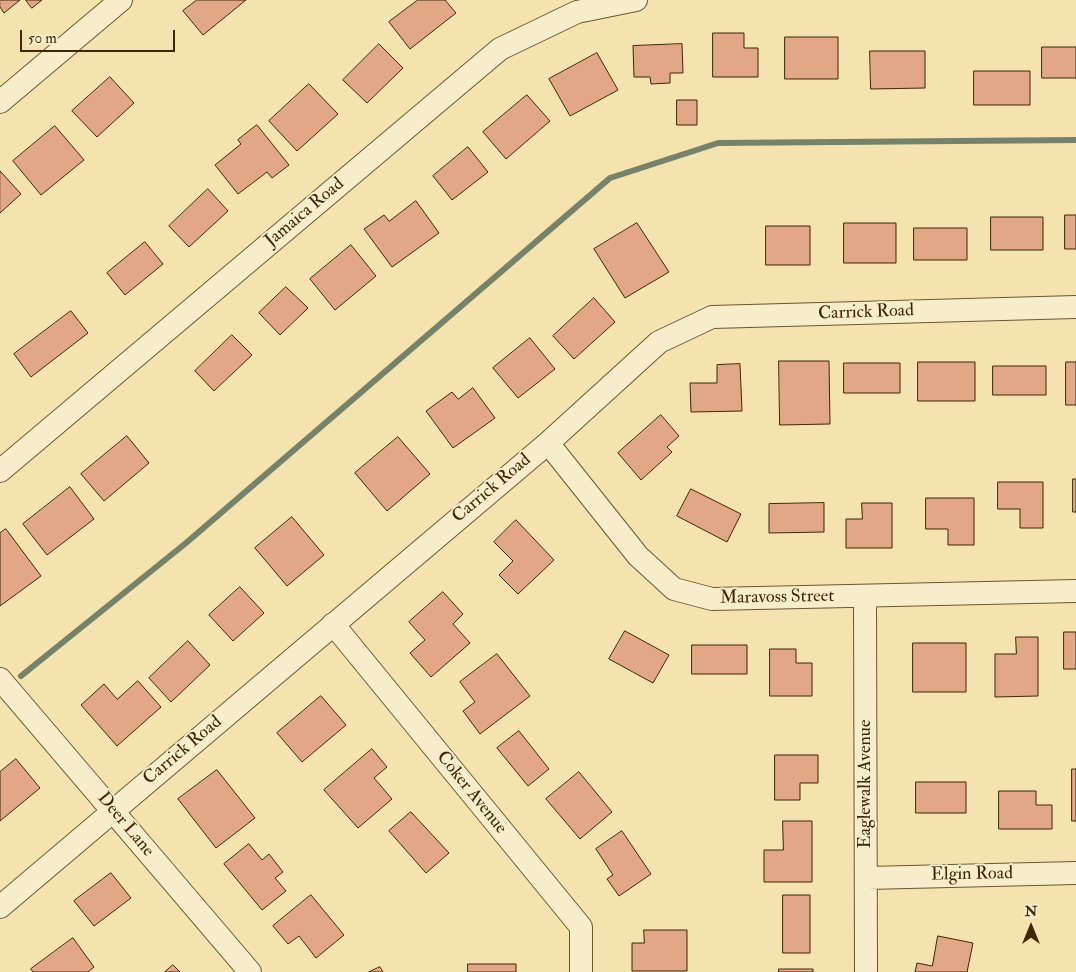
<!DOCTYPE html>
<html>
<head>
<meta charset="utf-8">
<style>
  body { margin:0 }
  #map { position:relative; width:1076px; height:972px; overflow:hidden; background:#f4e3af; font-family:"IM FELL Double Pica",serif }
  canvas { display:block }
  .north { position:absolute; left:1006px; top:902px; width:50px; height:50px; -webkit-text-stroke:4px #f8edcb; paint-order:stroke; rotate:0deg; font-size:14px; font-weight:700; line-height:20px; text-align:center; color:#3e2706 }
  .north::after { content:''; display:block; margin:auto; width:18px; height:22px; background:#3e2706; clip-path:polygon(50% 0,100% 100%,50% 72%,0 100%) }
  .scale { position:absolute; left:20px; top:30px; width:155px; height:22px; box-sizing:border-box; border:2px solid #3e2706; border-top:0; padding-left:6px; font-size:15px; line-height:18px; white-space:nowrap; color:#3e2706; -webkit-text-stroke:4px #f8edcb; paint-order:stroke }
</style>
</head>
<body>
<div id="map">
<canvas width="1076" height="972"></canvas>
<div class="north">N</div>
<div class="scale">50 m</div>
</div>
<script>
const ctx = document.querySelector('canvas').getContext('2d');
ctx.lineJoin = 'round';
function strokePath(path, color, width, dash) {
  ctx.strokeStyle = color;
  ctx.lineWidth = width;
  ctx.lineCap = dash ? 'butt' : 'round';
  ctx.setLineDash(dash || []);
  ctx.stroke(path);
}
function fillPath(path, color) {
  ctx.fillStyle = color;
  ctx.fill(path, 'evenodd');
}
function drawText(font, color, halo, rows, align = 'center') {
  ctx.font = font + ' "IM FELL Double Pica",serif';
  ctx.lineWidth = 4;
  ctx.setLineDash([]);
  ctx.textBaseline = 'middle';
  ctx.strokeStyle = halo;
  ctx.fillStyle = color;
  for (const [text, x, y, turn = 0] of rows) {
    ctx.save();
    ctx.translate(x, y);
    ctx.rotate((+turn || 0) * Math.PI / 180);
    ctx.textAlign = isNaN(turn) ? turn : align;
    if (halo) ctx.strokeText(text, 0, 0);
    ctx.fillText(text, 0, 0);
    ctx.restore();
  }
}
strokePath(new Path2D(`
  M21,676l165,-133 424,-365 108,-35 358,-3`), '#768269', 6);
const building = new Path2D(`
  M0,0h20l-16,13 -4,-6z
  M26,0h16l-10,8z
  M197,0h49l-43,35 -20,-24z
  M418,0h27l11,13 -46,36 -21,-27z
  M713,33h31v15h14v29h-45z
  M785,37h53v42h-53z
  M379,44l24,24 -36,35 -24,-23z
  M682,44l1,29h-13v10l-19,1 -1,-7h-16l-1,-31z
  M1042,47h34v31h-34z
  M870,51h55v37l-54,1z
  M597,53l21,37 -48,26 -21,-37z
  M974,71h56v34h-56z
  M110,77l24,26 -37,34 -25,-26z
  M309,84l29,30 -41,37 -28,-30z
  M527,95l23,26 -44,38 -23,-27z
  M677,100h20v25h-20z
  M257,125l32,40 -17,13 -5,-6 -29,22 -23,-29 26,-21 -3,-4z
  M55,126l29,34 -43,35 -28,-34z
  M468,147l20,25 -36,28 -19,-24z
  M0,171l21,23 -21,19z
  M208,189l20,22 -39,36 -20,-21z
  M416,201l23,32 -47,34 -28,-38 20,-14 5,6z
  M1065,215h11v34h-11z
  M991,217h52v33h-52z
  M637,223l32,49 -44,26 -31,-49z
  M844,223h52v40h-52z
  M766,226h44v39h-44z
  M914,228h53v32h-53z
  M145,242l18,22 -38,31 -18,-22z
  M351,245l25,31 -41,34 -25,-31z
  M286,287l22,21 -28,27 -21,-22z
  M594,298l21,24 -41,37 -21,-23z
  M71,311l17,22 -57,44 -17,-23z
  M232,335l20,20 -38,36 -19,-20z
  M530,338l25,31 -37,29 -25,-30z
  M779,361h50l1,63 -50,1z
  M918,362h57v39h-57z
  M1066,362h10v43h-10z
  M844,363h56v30h-56z
  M740,364l2,47 -51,1 -1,-29h27v-18z
  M993,366h53v29h-53z
  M473,388l22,30 -42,30 -27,-37 26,-19 6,7z
  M661,415l18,21 -12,11 5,5 -31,28 -23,-27z
  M127,436l22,27 -45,38 -23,-27z
  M398,437l32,37 -43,37 -32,-38z
  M1073,479h3v33h-3z
  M998,482h45v46h-23v-19h-22z
  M70,487l24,32 -47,36 -24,-31z
  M691,489l50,25 -14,28 -50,-26z
  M926,498h48v47h-26v-16h-22z
  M824,503v29l-55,1v-29z
  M862,503h30v45h-46v-29h16z
  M292,517l32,38 -37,31 -32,-38z
  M516,520l38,40 -36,34 -19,-19 14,-14 -19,-19z
  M6,529l35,47 -41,30v-73z
  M240,587l24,26 -31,28 -24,-26z
  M443,592l20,22 -10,10 17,19 -39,34 -21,-24 15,-13 -16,-18z
  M625,631l44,24 -16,28 -44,-24z
  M1064,632h12v37h-12z
  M1016,637h22v59l-43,1v-43h21z
  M188,641l22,24 -39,37 -22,-24z
  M913,643h53v49h-53z
  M692,645h55v29h-55z
  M770,649h26v14h16v33h-42z
  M497,654l33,42 -50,38 -17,-23 12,-9 -15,-20z
  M138,681l23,26 -44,39 -36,-41 23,-21 13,15z
  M321,696l25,29 -44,37 -25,-29z
  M519,731l30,38 -21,17 -31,-38z
  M372,749l15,18 -13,11 18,21 -34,29 -34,-38z
  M775,755h43v28h-18v17h-25z
  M16,759l24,29 -40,33v-49z
  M1072,769h4v52h-4z
  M217,770l38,48 -39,30 -38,-49z
  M579,772l33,40 -32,27 -34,-40z
  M916,782h50v31h-50z
  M999,791h37v14h16v24h-53z
  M411,812l38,41 -23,20 -37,-42z
  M783,821h29v61h-48v-32h19z
  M622,831l29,43 -32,22 -12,-17 6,-4 -17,-26z
  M249,844l13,16 7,-6 14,18 -8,6 11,13 -24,19 -38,-46z
  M111,873l20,25 -37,28 -20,-25z
  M311,895l33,40 -28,23 -17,-22 -11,8 -15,-18z
  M783,895h27v58h-27z
  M644,930h43v41h-55v-28h12z
  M938,936l35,7 -6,29h-52l2,-9 15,3z
  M73,938l21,29 -6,5h-55l-2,-3z
  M468,964h48v8h-48z
  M173,965l7,7h-15z
  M380,967l3,5h-14z
  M779,969h34v3h-34z`);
fillPath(building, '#e2a784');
strokePath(building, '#3e2706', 1);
const minor = new Path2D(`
  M0,102l121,-102
  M548,443l90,113 36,33 38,10 364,-8
  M0,471l500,-422 77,-37 59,-12
  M865,596l1,376
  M333,624l248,303v45
  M0,679l250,293
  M867,878l209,-5
  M0,907l548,-464 111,-101 53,-25 364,-10`);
strokePath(minor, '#6c5630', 24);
strokePath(minor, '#f8edcb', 22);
drawText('18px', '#3e2706', '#f8edcb', [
  ["Jamaica Road",305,213,-40],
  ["Carrick Road",866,313,-2],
  ["Carrick Road",492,489,-40],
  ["Maravoss Street",777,598,-1],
  ["Carrick Road",183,751,-40],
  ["Eaglewalk Avenue",866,784,-90],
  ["Coker Avenue",471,793,51],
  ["Deer Lane",125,825,50],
  ["Elgin Road",972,875,-1]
]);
</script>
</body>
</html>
